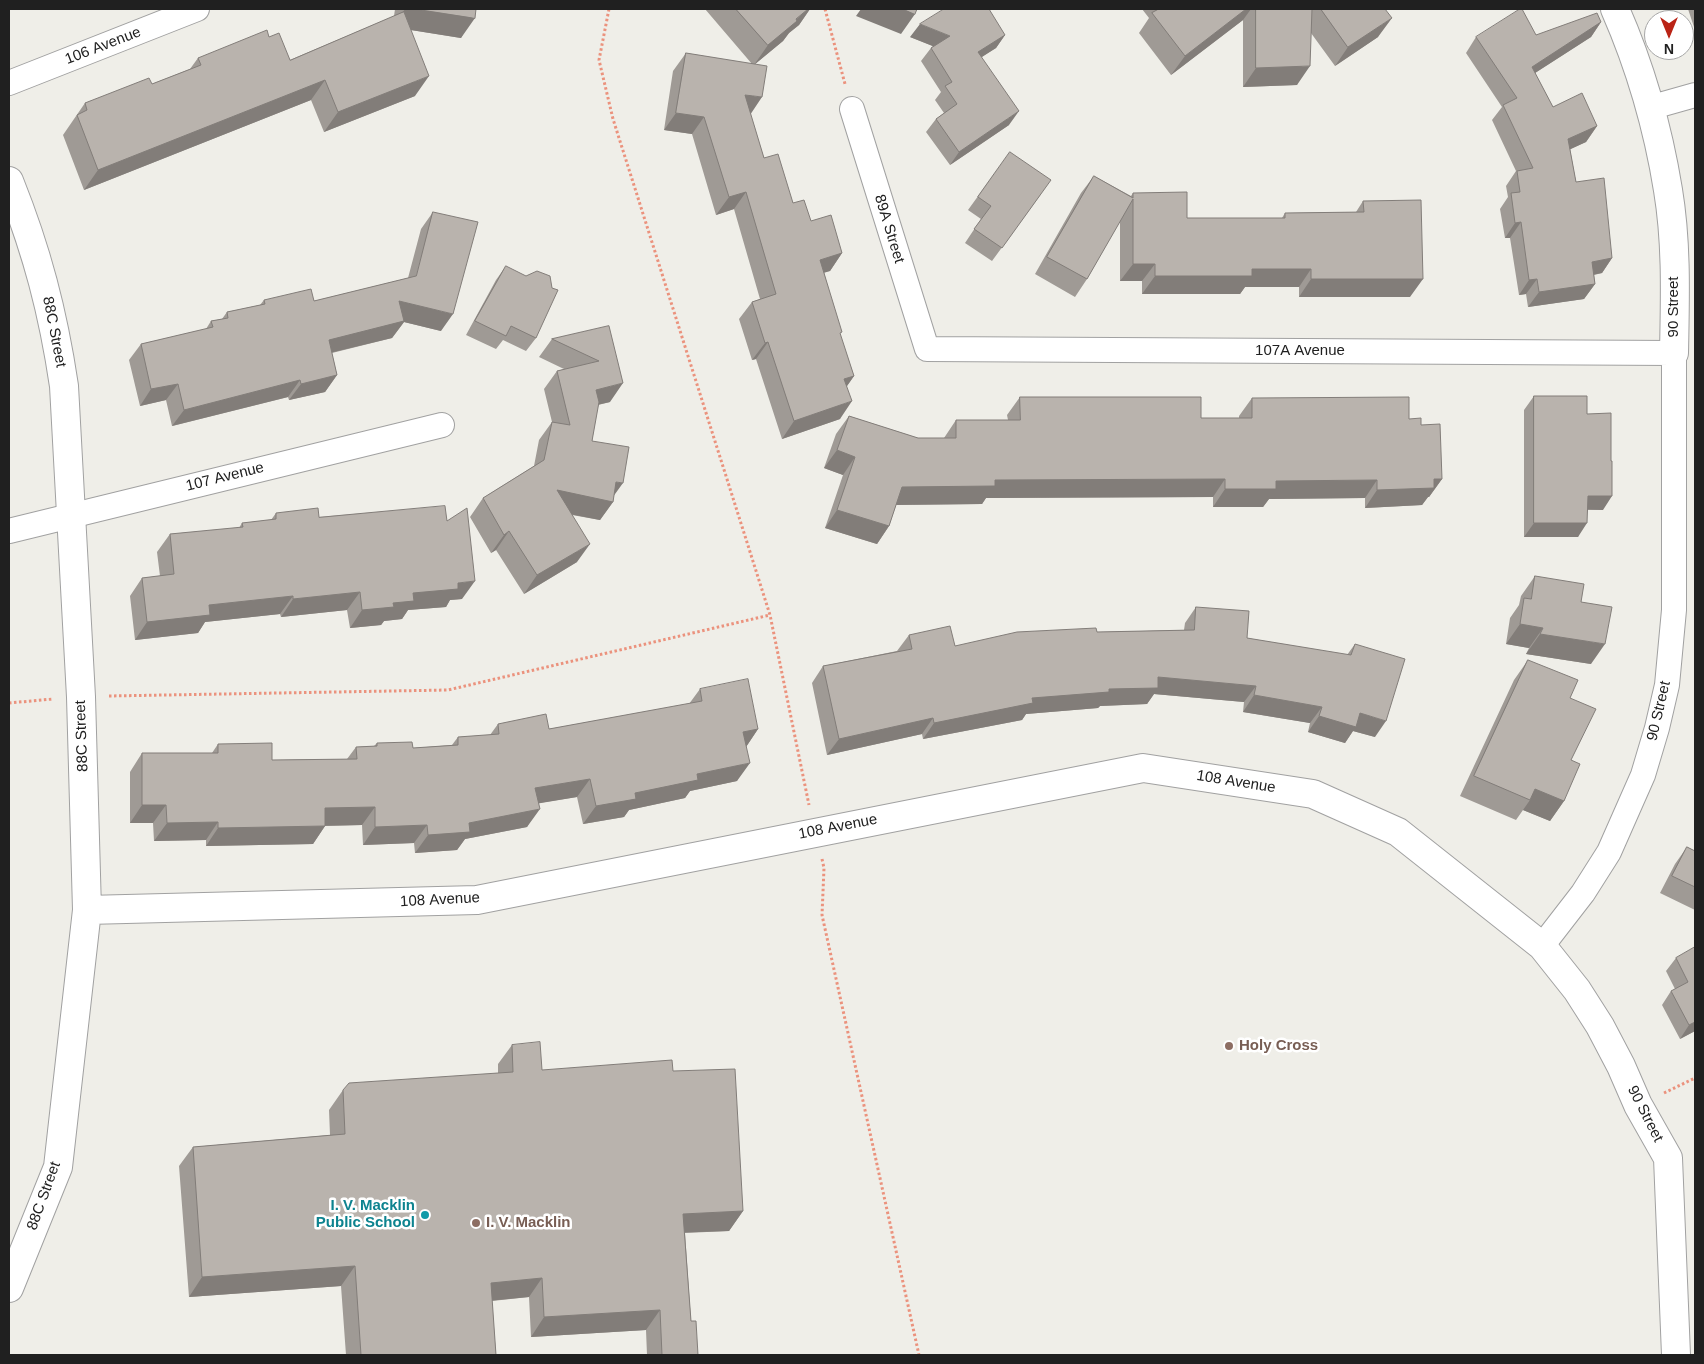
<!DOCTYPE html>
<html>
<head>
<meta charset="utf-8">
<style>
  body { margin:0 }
  #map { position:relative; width:1704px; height:1364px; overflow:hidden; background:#efeee8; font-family:Arial,sans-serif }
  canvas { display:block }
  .frame { position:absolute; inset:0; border:10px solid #202020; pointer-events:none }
  .north { position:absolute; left:1644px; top:10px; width:50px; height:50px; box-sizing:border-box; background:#fff; border:1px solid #a6a6a6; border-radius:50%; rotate:180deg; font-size:14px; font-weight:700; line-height:20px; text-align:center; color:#202020 }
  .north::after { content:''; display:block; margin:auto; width:18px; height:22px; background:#ba2416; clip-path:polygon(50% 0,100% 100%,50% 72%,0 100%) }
</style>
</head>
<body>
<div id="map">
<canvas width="1704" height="1364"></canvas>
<div class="frame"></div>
<div class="north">N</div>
</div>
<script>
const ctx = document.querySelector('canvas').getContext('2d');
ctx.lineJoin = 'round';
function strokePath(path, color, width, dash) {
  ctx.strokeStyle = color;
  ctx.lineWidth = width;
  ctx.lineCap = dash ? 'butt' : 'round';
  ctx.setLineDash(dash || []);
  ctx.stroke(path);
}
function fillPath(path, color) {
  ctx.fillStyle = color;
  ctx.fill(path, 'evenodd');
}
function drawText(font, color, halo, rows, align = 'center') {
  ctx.font = font + ' Arial,sans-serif';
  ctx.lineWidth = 5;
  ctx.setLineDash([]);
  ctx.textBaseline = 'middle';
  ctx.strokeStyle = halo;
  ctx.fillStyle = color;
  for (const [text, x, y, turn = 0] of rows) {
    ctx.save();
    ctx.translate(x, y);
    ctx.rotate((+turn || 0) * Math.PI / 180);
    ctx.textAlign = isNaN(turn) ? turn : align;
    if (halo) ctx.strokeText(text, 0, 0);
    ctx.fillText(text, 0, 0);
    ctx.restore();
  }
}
const minor = new Path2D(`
  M9,83l188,-74
  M1649,108l46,-13
  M852,109l75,240 747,4v257l-7,75 -10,43 -14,47 -34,77 -26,41 -41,53
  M9,531l433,-106`);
const tertiary = new Path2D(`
  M1615,9c25,57 43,119 53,181 9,54 7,109 6,163
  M9,181c28,70 44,131 55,205l17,311 6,213 -29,257 -49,121
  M87,910l390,-10 666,-132 170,26 85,38 144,114 35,44 23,36 21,40 17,39 30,53 8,197`);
strokePath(minor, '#a1a1a1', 26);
strokePath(tertiary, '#a1a1a1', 30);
strokePath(new Path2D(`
  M609,9l-10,51 14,59 157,496 39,190
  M825,9l20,75
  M109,696l339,-6 322,-75
  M9,703l44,-4
  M822,859l2,9 -2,47 97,440
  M1664,1093l31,-15`), '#eb927d', 3, [2.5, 2.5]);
strokePath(minor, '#fff', 24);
strokePath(tertiary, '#fff', 28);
fillPath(new Path2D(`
  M395,9h81l-15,29 -50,-8 4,66 -91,36 -13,-32 -227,90 -21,-55 22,-32 67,-19 38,-15 8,-11 71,-21 21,23 104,-44z
  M705,9h105l-11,16 -10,8 -6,8 -28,23 -5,50 14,44 29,45 49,50 -12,18 -6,1 16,63 14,41 -7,10 -7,33 -58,20 -26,-80 -4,1 -13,-41 13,-17 8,-3 -26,-90 -18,6 -24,-81 -28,-4 9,-59 13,-18 66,11z
  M1142,9h243l-7,28 -43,29 -24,-33 -14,52 -54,2v-67l-72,55 -32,-42 10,-15z
  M1688,9h7v21z
  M1601,22l-10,15 -56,36 18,34 44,19 -11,16 -16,7 6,33 36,76 -10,15 -8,2 1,9 -11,15 -56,8 -2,-13 -7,1 -9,-57h-5l-5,-29 8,-12 -2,-11 10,-15 -24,-51 10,-13 -36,-54 10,-16 60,-2z
  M1005,35l-9,13 -15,9 28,68 -59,40 -24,-33 10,-13 8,-6 -9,-13 6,-8 -20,-31 10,-13 2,-2 -23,-9z
  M1010,152l31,42 -49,67 -27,-18 16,-24 -13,-9z
  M1094,176l37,20 2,-3 54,25h95l3,-5 71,-1 7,-11 47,96h-111v-10h-54l-5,7h-98v-13h-22v-60l-33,58 -12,18 -40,-23 46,-81z
  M433,212l8,119 -37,-9 -12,16 -60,15 5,22 -12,17 -36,8 -1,-3 -116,29 -6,-26 -26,6 -11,-46 12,-16 65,-15 5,-8 11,-2 5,-7 33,-7 4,-5 50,1 94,-23 13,-49z
  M506,266l30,72 -10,13 -23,-11 -7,9 -30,-14 30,-55z
  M609,326l1,76 -12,3 -6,36 22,54 -1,7 -13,18 -28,-5 5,47 -53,32 -28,-44 -5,3 -21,-36 13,-19 51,-32 5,-26 13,-18 -8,-33 13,-18 7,-2 -25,-12 13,-18z
  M1534,396l53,18 16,96h-15l-10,27h-54v-127z
  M1020,397l181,21h38v-2l13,-18 157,21 12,6 21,54 -13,18h-1l-6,8 -57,3v-10l-96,1 -6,8h-50v-10l-227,1 -4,6 -86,1 -7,21 -12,18 -52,-16 18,-53 -19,-7 12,-34 13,-18 69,22h26l12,-18h52l-1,-5z
  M276,513l43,4 128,4 15,78 -12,1 -4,7 -38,3 -6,9 -18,2 -3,4 -31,3 -3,-18 -66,7 -1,-3 -75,8 -7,11 -63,7 -5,-44 12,-18 18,-2 -3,-24 13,-18 69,-6 3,-5 29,-3z
  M1535,576l46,26 10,62 -65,-10 3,-6 -23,-4 4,-26 9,-13 2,-9z
  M1196,607l51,31 100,17 8,-11 20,93 -22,-6 -8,12 -37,-11 2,-9 -67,-11 1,-10 -90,-8 -7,10 -47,2 -2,2 -72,6 -4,6 -99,19 -1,-5 -95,21 -15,-72 11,-17 74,-15 12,-16 46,11 142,-14 87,-2 1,-7z
  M1528,660l42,38 1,62 -7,41 -14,20 -27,-11 -7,10 -56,-24 54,-116z
  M700,689l58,40 -12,18 -9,34 -47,10 -5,7 -56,12 -5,7 -41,7 -6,-27 -38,6 -12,24 -62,12 -8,11 -42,3 -1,-10 -51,2 -1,-20 -37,1 -12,18 -107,2v-6l-52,1 -1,-18h-23v-51l12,-19h70l6,-9 54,16 75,-1 9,-12 18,-1 3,-3 36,5 39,-3 6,-8 32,-2 8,-11 51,5 140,-25z
  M1687,847l8,4v59l-35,-17 15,-29z
  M1695,947v84l-15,8 -18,-34 9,-14 4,-2 -9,-18 10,-13z
  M512,1045l30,25 131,1 70,140 -14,20 -44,2 6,88 7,34h-51l-1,-25 -115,7 -2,-40 -37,4 4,54h-150l-5,-69 -152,11 -10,-131 14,-19 137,-12 -1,-25 14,-20 155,-17v-9z`), '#9f9a95');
fillPath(new Path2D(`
  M405,9h10l60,9 -14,20 -69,-11z
  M808,9h2l-11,16 -10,8 -6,8 -29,24 14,-20z
  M861,9h42l12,5 -14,20 -45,-18z
  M1246,9h5l-8,11 -72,55 14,-19z
  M1392,18l-14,19 -43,29 13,-19z
  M1601,22l-10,15 -70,45 11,-15z
  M920,24l30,12 -10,13 -30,-12z
  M1005,35l-9,13 -28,18 10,-14z
  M1310,66l-13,19 -54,2 13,-19z
  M429,76l-14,20 -91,36 14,-20z
  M325,80l-14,20 -227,90 14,-20z
  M745,95l17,2 -12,18z
  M1019,111l-10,14 -59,40 9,-13z
  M676,113l28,4 -12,17 -28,-4z
  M1597,126l-11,16 -28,13 10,-16z
  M746,192l-12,17 -18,6 13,-18z
  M1521,222l-11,16h-5l10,-15z
  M842,253l-12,18 -23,7 13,-18z
  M1612,258l-10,15 -21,4 11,-15z
  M1133,264h22l-13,17h-22z
  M1252,269h59l-12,18h-54l-5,7h-98l13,-18z
  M1311,279h112l-13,18h-111z
  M1537,279l-11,15 -7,1 10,-15z
  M1595,284l-11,15 -56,8 11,-15z
  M399,301l54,13 -12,17 -37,-9 -12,16 -75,18 12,-16z
  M768,342l-12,17 -4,1 13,-17z
  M337,375l-12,17 -36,8 12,-16z
  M854,376l-12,17 2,-14z
  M300,380l-12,17 -116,29 12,-16z
  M623,383l-13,19 -27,6 13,-18z
  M178,384l-12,16 -26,6 11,-17z
  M852,401l-12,18 -58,20 12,-18z
  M837,450l18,7 -12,18 -19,-7z
  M1225,479l-12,18 -227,1 -4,6 -92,1 12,-18 93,-7z
  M1434,479h8l-13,18h-1l-6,8 -57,3 12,-18z
  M1377,480l-12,18 -96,1 -6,8h-50l12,-18 51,-8z
  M616,482l7,1 -13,18 3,1 -13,18 -56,-11 13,-19z
  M1588,496h24l-9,14 -25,-1z
  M837,510l52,16 -12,18 -52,-16z
  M1534,523h53l-9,14h-54z
  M509,531l-13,19 -5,3 13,-18z
  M590,544l-13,18 -53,32 13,-19z
  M475,581l-13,18 -12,1 -4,7 -38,3 -6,9 -18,2 -3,4 -31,3 12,-18 31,-7 20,-10 45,-10z
  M360,592l-13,18 -66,7 12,-18z
  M293,596l-13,18 -75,8 -7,11 -63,7 12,-18 62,-17z
  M1520,624l23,4 -14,20 -23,-4z
  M1540,634l65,10 -14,20 -65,-10z
  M1158,677l98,9 -12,16 -90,-8 -7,10 -47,2 -2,2 -72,6 -4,6 -99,19 11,-16 98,-25 77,-9z
  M1254,695l68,12 -12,16 -67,-11z
  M1360,713l26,8 -11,16 -22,-6 -8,12 -37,-11 11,-16z
  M933,718l-11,16 -95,21 12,-16z
  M758,729l-12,18 -3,-15z
  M750,763l-13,18 -47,10 -5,7 -56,12 -5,7 -41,7 13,-18 39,-13 62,-19z
  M590,779l-13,18 -54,9 12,-18z
  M1535,789l29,12 -14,20 -27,-11 7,-10z
  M142,805h24l-13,18h-23z
  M375,807l-13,18 -49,1 12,-18z
  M540,809l-13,18 -62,12 -8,11 -42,3 13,-18 41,-12z
  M218,822l-12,18 -52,1 13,-18z
  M427,825l-13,18 -51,2 12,-18z
  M325,826l-12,18 -107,2 12,-18z
  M1695,1022v9l-15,8 9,-14z
  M743,1211l-14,20 -60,2 14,-19z
  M355,1266l-14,20 -152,11 13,-20z
  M542,1278l-13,19 -52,5 14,-19z
  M660,1310l-14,20 -115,7 13,-20z`), '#827d79');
const building = new Path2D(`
  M415,9h61l-1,9z
  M736,9h72l-12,10 1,2 -29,24z
  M903,9h14l-2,5z
  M944,9h45l16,26 -27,17 41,59 -60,41 -23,-33 21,-15 -12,-18 7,-4 -21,-34 19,-12 -30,-12z
  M1159,9h87l-61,47 -33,-43z
  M1256,9h56l-2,57 -54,2z
  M1321,9h64l7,9 -44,29z
  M1520,9h2l14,26 61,-22 4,9 -69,45 21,40 29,-14 15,33 -29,13 8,43 28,-4 8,80 -20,4 3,22 -56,8 -2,-13 -8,1 -8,-58 -6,1 -4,-30 9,-1 -3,-21 16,-3 -30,-63 14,-7 -41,-61z
  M404,12l25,64 -91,36 -13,-32 -227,90 -21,-55 10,-5 -2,-7 64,-25 3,6 49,-19 -3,-7 69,-28 2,7 10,-4 11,27z
  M686,53l81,13 -5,31 -17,-2 19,63 14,-4 15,49 11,-3 7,21 20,-6 11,38 -22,7 22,72 -2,1 14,43 -10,3 8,22 -58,20 -26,-79 -3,1 -13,-41 24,-8 -30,-102 -17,5 -25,-80 -28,-4z
  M1010,152l41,28 -49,68 -28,-19 17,-23 -13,-9z
  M1094,176l39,22v-5l54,-1v26h98v-5l79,-1 -1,-11 58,-1 2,79h-112v-10h-59v7h-97v-12h-22v-65l-46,80 -40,-22z
  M433,212l45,10 -25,92 -54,-13 5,20 -75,19 8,35 -36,9 -1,-4 -116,30 -6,-26 -27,5 -10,-45 72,-17 -2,-6 17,-3 -1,-6 38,-8 -1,-4 47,-11 3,12 102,-25z
  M506,266l20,10 11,-5 13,5 2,12 6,2 -22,48 -25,-12 -5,10 -31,-15z
  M609,326l14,57 -27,7 3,12 -7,39 37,6 -6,36 -7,-1 -3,20 -56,-12 33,54 -53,31 -28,-44 -5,4 -21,-37 61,-38 8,-38 18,3 -13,-54 42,-10 -47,-22z
  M1534,396h53v18l24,-1v48h1v35h-24l-1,27h-53z
  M1020,397h181v21h51v-20l157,-1v22l12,-1v7l19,-1 2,55h-8v9l-57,2v-10l-101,1v8h-51v-10l-230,1v6l-93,1 -13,39 -52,-16 18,-53 -18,-7 12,-34 69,22h38v-18h64z
  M445,506l2,15 20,-13 8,73 -17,2v6l-45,4 1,8 -21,2 1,4 -32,3 -2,-18 -67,7v-3l-84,9 1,10 -63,7 -5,-44 32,-4 -4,-40 73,-7 -1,-4 34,-4v-6l42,-5 1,9z
  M1535,576l49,8 -3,18 31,5 -7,37 -65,-10 3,-6 -23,-4 4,-26 7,1z
  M1196,607l53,4 -2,27 104,17 4,-11 50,15 -19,62 -26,-8 -4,14 -37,-11 3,-9 -68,-12 2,-9 -98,-9v11l-49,1v3l-77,6 1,5 -99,20 -1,-5 -94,21 -16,-73 89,-17 -3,-14 41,-9 5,20 62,-14 79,-4 1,4 97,-2z
  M1528,660l50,20 -8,18 26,11 -25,51 9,4 -16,37 -29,-12 -5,11 -56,-24z
  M748,679l10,50 -15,3 7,31 -53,11 1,6 -63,13 1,6 -40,7 -6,-27 -55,9 5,21 -71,14 1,9 -42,3 -1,-10 -52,2v-20l-50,1v18l-107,2v-6l-51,1 -1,-18h-24v-52h76v-9l54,-1v17l85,-1 -1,-12 21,-1v-3l35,-1 1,6 45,-3v-8l41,-3 -1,-10 48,-10 3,15 153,-28 -2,-12z
  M1687,847l8,4v36l-23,-11z
  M1695,947v75l-6,3 -18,-34 17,-9 -12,-24z
  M540,1042l2,28 130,-10 1,11 62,-2 8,142 -60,3 8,107h5l2,34h-36l-2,-45 -116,7 -2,-39 -51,5 5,72h-135l-6,-89 -153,11 -9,-130 152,-13 -2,-44 6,-7 164,-11 -1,-27z`);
fillPath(building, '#b9b3ad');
strokePath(building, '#827d79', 1);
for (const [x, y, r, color] of [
  [1229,1046,5,"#8d6e63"],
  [425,1215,5,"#0f9aa8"],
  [476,1223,5,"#8d6e63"]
]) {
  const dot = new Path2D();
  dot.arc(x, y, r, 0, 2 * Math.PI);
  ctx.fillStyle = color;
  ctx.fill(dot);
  strokePath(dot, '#fff', 2);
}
drawText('15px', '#202020', '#fff', [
  ["106 Avenue",103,46,-21],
  ["89A Street",889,229,73],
  ["90 Street",1674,307,-90],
  ["88C Street",54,332,79],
  ["107A Avenue",1300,351],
  ["107 Avenue",225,477,-14],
  ["90 Street",1659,711,-77],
  ["88C Street",82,736,-92],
  ["108 Avenue",1236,782,9],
  ["108 Avenue",838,827,-11],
  ["108 Avenue",440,900,-3],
  ["90 Street",1645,1114,63],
  ["88C Street",44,1196,-70]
]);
drawText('bold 15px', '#785e54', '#fff', [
  ["Holy Cross",1239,1046],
  ["I. V. Macklin",486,1223]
], 'left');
drawText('bold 15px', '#0d838f', '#fff', [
  ["I. V. Macklin",415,1206],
  ["Public School",415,1223]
], 'right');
</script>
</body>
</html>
